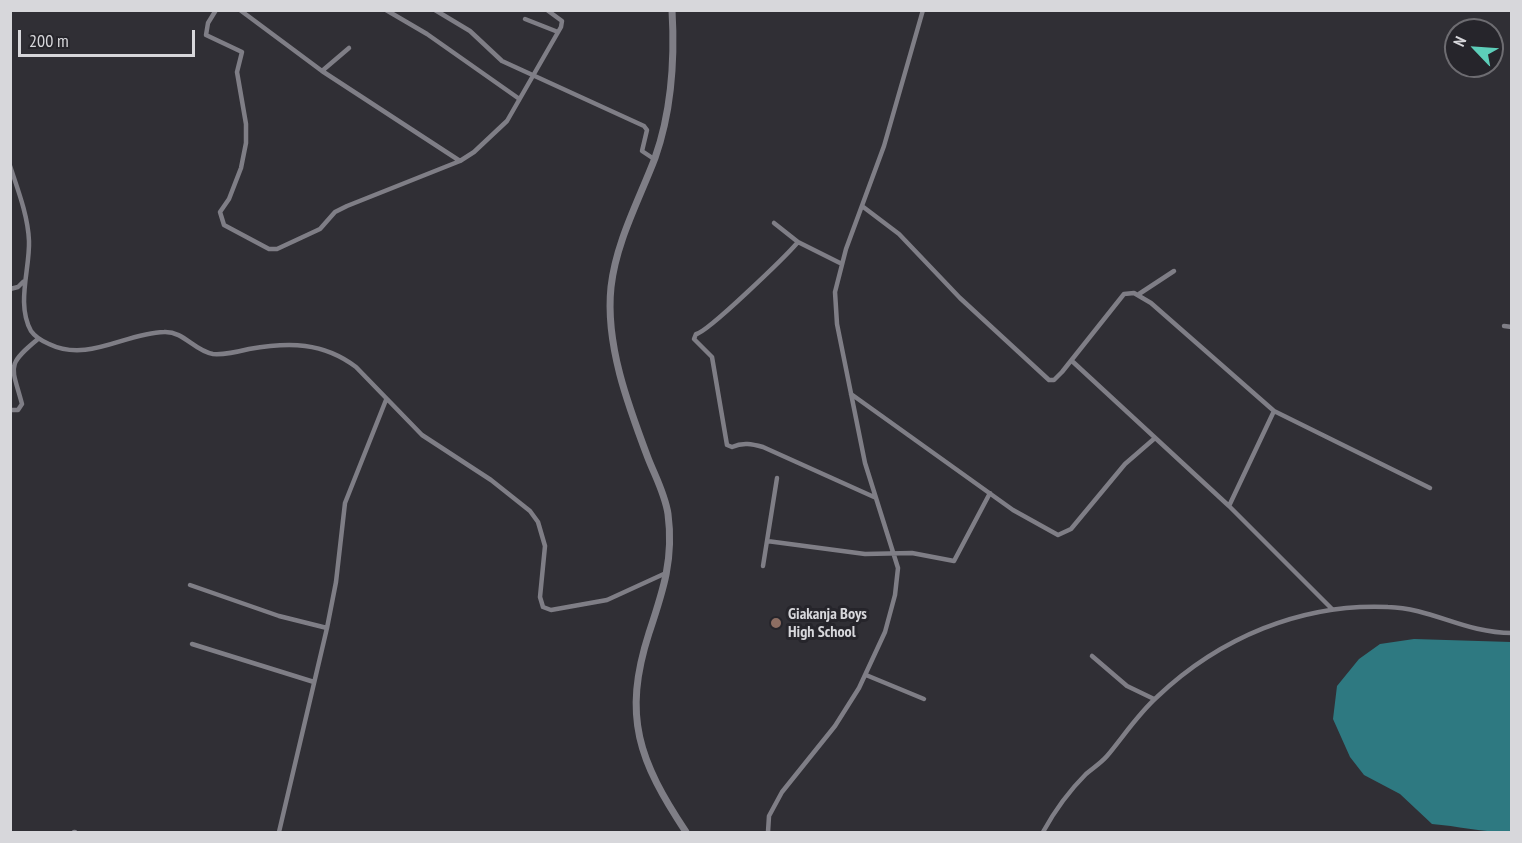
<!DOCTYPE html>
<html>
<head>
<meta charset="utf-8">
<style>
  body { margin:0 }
  #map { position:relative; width:1522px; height:843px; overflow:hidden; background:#302f35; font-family:"PT Sans Narrow",sans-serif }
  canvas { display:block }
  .frame { position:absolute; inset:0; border:12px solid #d7d7db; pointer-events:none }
  .north { position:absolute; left:1444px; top:18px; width:60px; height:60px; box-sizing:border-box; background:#26252b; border:2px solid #6d6c71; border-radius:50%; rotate:295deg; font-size:16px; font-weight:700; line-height:24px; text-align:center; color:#d7d7db }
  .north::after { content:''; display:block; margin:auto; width:21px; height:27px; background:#5dceb9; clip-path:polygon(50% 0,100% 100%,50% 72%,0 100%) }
  .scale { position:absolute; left:18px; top:30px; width:177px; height:27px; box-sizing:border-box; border:3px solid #d7d7db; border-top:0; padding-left:8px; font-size:18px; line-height:21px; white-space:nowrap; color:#d7d7db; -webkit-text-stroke:4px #26252b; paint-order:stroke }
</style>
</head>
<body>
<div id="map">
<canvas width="1522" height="843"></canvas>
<div class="frame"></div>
<div class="north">N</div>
<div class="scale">200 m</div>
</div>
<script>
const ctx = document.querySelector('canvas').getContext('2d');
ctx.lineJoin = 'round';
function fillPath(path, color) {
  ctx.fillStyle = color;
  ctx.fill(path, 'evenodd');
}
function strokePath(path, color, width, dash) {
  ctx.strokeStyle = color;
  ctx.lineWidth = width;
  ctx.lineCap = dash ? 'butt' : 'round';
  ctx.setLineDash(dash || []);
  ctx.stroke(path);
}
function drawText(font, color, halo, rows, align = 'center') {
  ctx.font = font + ' "PT Sans Narrow",sans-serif';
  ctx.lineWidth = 6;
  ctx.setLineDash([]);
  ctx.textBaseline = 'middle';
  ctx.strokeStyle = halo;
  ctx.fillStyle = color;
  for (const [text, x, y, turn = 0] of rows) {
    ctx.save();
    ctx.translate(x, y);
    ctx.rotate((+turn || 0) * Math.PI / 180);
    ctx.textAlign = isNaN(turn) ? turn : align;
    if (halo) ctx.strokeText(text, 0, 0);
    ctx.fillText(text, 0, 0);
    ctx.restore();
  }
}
fillPath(new Path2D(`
  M1414,639l97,3v190c-27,1 -52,-6 -79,-8l-32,-30 -36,-19 -14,-18 -17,-38 4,-33 22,-27 21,-15z`), '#2e7981');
strokePath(new Path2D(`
  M216,10l-8,13 -2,12 36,17 -5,20 9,52v19l-5,25 -12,31 -9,13 4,13 45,24h8l43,-20 15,-17 12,-6 113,-45 14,-9 33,-31 54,-94 1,-6 -15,-11
  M240,10l82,61 138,90
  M386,10l41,24 91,64
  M435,10l35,21 32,30 142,65 3,4 -5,21 12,8
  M525,19l33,13
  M322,71l27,-23
  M10,166c8,24 18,50 19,75 1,28 -13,63 2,90 5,7 11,10 18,13 39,19 76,-11 115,-12 20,-1 30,19 49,22 12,1 24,-2 36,-5 40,-7 74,-7 107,18l66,68 69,45 39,31 8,11 7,24 -5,51 3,10 8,3 56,-10 59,-27
  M862,206l37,28 61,64 89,82h5l8,-8 62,-78 10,-1 17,10 123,108 156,77
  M774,223l24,19 44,22
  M798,242c-11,13 -91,91 -102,92l-2,5 18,18 15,88 5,2c11,-5 20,-3 31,0l111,50
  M10,289l8,-2 5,-5
  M1139,294l35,-23
  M1504,326l8,1
  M1072,361l157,145 103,103
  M851,394l162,116 45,25 13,-6 54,-65 30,-26
  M10,410h8l4,-6c-10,-38 -17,-38 16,-65
  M1229,506l45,-95
  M767,541l98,13 47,-1 42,8 36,-68
  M763,566l14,-88
  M190,585l89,31 48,12
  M192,644l122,38
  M1092,656l35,30 27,13
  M866,675l58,24
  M74,832h1
  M279,832l48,-204 9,-46 9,-79 41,-103
  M768,832l1,-16 13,-24 53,-66 24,-38 26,-56 10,-37 3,-27 -33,-105 -28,-139 -2,-32 11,-43 38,-103 39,-136
  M1043,832c11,-20 26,-41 43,-58 7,-6 15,-11 21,-18 16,-19 31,-42 50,-59 62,-59 144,-94 231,-90 44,1 76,26 124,26`), '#7f7e86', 4.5);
strokePath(new Path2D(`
  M672,10c3,51 0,100 -17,148 -16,42 -39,84 -44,129 -6,57 17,118 37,171 7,18 17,36 20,56 6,45 -5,77 -19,119 -27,84 -10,128 37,199`), '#7f7e86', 7);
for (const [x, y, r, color] of [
  [776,623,6,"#8d6e63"]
]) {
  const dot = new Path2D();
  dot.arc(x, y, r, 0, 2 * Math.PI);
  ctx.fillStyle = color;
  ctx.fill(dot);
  strokePath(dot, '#26252b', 2);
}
drawText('bold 16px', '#d7d7db', '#26252b', [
  ["Giakanja Boys",788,614],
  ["High School",788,632]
], 'left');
</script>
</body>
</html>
